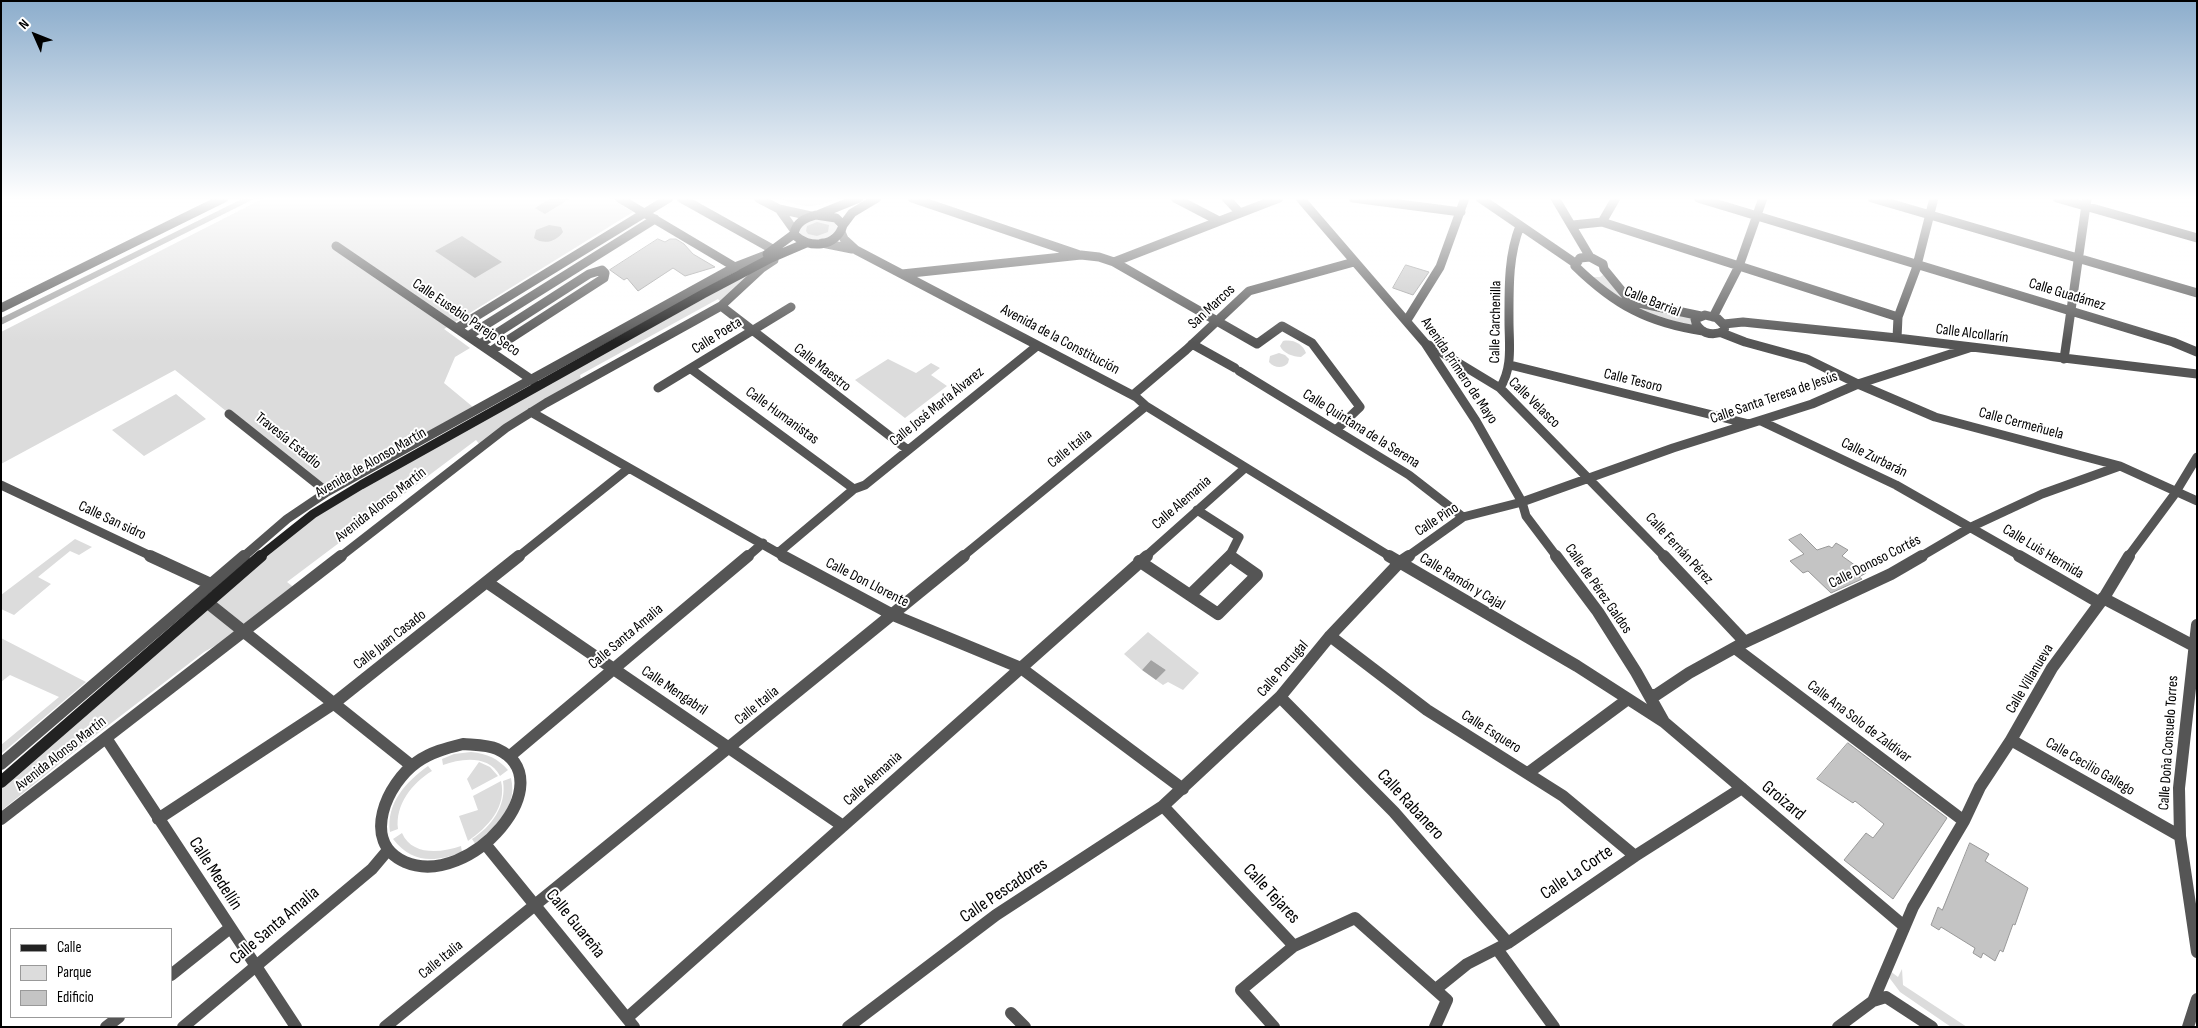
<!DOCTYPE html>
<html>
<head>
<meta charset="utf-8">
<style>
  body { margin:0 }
  #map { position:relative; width:2198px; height:1028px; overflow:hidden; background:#fff; font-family:"Sofia Sans Condensed",sans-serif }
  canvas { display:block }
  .frame { position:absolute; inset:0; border:2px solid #000; pointer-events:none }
  .legend { position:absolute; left:10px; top:928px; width:162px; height:90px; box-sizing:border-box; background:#fff; border:1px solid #999; margin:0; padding:6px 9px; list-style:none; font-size:15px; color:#000 }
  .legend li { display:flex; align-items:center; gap:10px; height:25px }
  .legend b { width:25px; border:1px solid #999 }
  .north { position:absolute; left:10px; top:10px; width:50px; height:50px; -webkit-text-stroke:4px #fff; paint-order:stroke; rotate:314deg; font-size:14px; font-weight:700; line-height:20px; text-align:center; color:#000 }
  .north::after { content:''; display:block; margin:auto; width:18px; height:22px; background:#000; clip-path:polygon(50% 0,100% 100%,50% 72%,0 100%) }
</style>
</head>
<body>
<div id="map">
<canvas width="2198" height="1028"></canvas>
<div class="frame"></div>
<ul class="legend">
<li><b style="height:6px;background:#222"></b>Calle</li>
<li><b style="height:14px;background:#dcdcdc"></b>Parque</li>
<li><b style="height:14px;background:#c4c4c4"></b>Edificio</li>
</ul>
<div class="north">N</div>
</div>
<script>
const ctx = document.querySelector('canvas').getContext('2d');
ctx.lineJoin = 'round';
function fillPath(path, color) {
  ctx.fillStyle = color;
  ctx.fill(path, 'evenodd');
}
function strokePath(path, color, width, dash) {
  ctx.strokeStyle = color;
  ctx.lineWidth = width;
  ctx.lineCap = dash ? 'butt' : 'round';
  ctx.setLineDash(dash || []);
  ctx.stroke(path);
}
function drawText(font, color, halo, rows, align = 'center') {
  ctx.font = font + ' "Sofia Sans Condensed",sans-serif';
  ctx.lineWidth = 4;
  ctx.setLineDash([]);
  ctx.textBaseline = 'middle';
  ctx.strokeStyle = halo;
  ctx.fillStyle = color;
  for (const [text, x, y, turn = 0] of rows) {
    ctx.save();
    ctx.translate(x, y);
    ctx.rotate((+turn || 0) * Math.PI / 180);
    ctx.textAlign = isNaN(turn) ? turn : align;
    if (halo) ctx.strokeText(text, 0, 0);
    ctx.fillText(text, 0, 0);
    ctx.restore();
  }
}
fillPath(new Path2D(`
  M264,198h345l24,14 -189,117 26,19 -15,9 -11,26 29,24 -150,82 -148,-119 -174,94v-132z
  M781,198h58c-21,10 -38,11 -58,0z
  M832,219l6,9c-11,14 -21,13 -37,9l-3,-8 9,-9z
  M754,271l-33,31 -3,-3 -138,76 1,5 -101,65 -4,-5 -189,142 9,7 -53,41 -39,22 -124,95 -79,64v-29l312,-268z
  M1606,273l19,25 72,17 -4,11 -53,-14 -49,-35h9z
  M1283,341c10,-2 20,3 23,12l-5,4c-8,0 -18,-4 -21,-11z
  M1279,353l6,2 4,4 -1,4c-5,6 -14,5 -19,-1l1,-6z
  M888,359l28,14 15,-10 9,5 -9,7 16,11 -42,32 -50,-38z
  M176,394l30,25 -62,37 -32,-26z
  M75,539l17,8 -13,8 -9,-4 -32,26 13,7 -37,31 -13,-6v-14z
  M1148,632l51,41 -16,17 -15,-8 -5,3 -7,-5 10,-10 -15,-10 -9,10 -18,-16z
  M1,638l85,44 -85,72v-9l58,-48 -49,-22 -9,7z
  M471,752c17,2 26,6 37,18l-8,6c-11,-21 -38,-18 -57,-11l-1,-6 12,-5z
  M479,762l11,5 8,9 -26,14 -5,-11z
  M428,766l4,5c-20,12 -37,34 -34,58l-8,3c-4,-29 16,-50 38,-66z
  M511,778c7,30 -16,48 -35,67l-4,-6c19,-12 35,-33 31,-58z
  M501,781c6,26 -13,46 -33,60l-9,-25 19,-6 -5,-14z
  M402,833c10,23 39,20 59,13l1,6c-28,11 -50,11 -69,-13z
  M1902,969l1,16 64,42h-16l-51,-35 -12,-16 2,-5 8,6z`), '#dcdcdc');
fillPath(new Path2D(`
  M551,198h20l-26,16 -10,-6z
  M817,222l12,3 -1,7 -11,4 -9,-2 -2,-3 1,-5z
  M549,225l12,2 2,5c-7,10 -19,13 -29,6l2,-8z
  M462,236l40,26 -27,16 -40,-27z
  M1151,660l15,10 -10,10 -14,-10z`), '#a3a3a3');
fillPath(new Path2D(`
  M244,198h12l-255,127v-7z`), '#a3a3a3');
const building = new Path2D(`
  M658,239l7,3 5,-3h6l8,5 9,10 22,13 -30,9 -12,-8 -35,23 -11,-13 -3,2 -14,-10z
  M1406,265l23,7 -16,23 -20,-7z
  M1801,534l16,16 12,-4 3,2 4,-5 12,7 -6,6 24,17 -7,4 3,2 -31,14 -23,-22 -5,2 -13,-12 14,-7 -15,-14z
  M1848,743l99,75 -54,81 -49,-39 22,-27 7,5 11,-14 -29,-23 -2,2 -36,-24z
  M1970,843l19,11 -4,7 43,27 -13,37 -2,-1 -10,28 -3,-2 -5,11 -12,-8 -2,5 -8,-5 2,-5 -34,-21 -2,3 -8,-5 7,-18 4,3z`);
fillPath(building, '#c4c4c4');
strokePath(building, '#999', 1);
strokePath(new Path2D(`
  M619,198l116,69
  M681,198l93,52
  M758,198l21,11 32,7
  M912,198l165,56
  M1175,198l44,23
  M1226,198l14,15
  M1300,198l125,145 51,78 46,81 4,14 31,41
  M1353,198l108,14
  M1480,198l95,65
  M1555,198l35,59 13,7 1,5 22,27 8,6 67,14
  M1698,198l475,144 24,10
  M1872,198l325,95
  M2057,198l140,40
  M779,209l15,21
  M1602,222l14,-24
  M1573,225l29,-3 296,95
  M841,232l3,7 12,11 280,147 10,9 245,151
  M822,243l30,6
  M336,246l199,136
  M1590,257l-10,1 -5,8c40,39 73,57 128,65
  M1114,262l165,-64
  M902,274l179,-19 18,2 15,5 143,82 25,-18 30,17 48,64 -24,23
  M721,306l187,144
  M1,308l223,-110
  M1705,315l12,3 8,8 -1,5c-12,6 -27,2 -29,-12z
  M1713,317l26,-51 24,-68
  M1407,320l33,-53 25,-69
  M1724,324l19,-2 154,16 300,36
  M457,328l212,-130
  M1722,333l23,9 62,17 51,25 77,33 185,49 77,35
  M468,336l187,-117
  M1897,338l1,-21 18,-48 18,-71
  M480,344l109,-70 13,-4 3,3 -1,5 -113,73
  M1192,344l43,24
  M1429,345l71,43 165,169
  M2064,359l23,-161
  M1510,365l239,59
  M691,369l163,120
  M1239,371l170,104 54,42
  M658,388l133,-81
  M1500,388c13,-21 9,-44 9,-67 0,-32 -1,-65 11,-95
  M1133,395l53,-45 63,-59 105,-29
  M531,412l254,145
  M229,414l98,78
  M1761,421l135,64 126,72
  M1,485l152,72
  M1197,510l42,27 -10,20
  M778,553l76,-64 11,-4 172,-139
  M243,557l44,-38 40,-27 408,-225 31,-12
  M340,557l166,-129 40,-25 175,-97 41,-38 12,-8
  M518,557l111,-89
  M747,557l16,-14
  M962,557l184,-151
  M1145,557l100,-89
  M1407,557l56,-40 59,-15 151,-54 139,-44 46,-20 111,-36
  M1920,557l51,-30 71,-33 78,-28
  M2128,557l46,-62 23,-38`), '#555', 9);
strokePath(new Path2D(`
  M150,556l65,30
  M783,556l110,59 128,53 162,121
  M1389,556l188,110 87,56
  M1556,556l42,56 38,60 28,50 240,204
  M1664,556l81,86
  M2019,556l81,47
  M1139,561l79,53 39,-39 -27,-19
  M488,583l355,243
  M1190,595l40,-39
  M2103,598l91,48
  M208,603l204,163
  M2197,625l-18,163 1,48 17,116
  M1330,636l97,74 136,86 72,60
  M1735,648l229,173
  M1649,695h7l33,-22 56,-31 146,-68 31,-18
  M1280,697l114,115 114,131
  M106,738l190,289
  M2011,740l169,96
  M463,744c10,1 25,1 34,5 68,31 -27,141 -92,113 -45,-20 -18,-79 12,-100 14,-10 30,-14 46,-18z
  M510,756l238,-200
  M1,764l243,-208
  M1528,773l100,-74
  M1163,806l131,140
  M1,819l340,-263
  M158,819l175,-115 186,-148
  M486,845l148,182
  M1497,949l57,78
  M171,975l59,-47
  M1436,989l31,-25 41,-21 127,-87 107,-68
  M1873,1001l40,-94 51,-86 16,-34 31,-47 41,-72 53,-72 24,-40
  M1011,1013l14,14
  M627,1018l520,-462
  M106,1027l13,-10
  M183,1027l189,-158 16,-19
  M385,1027l579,-471
  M848,1027l148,-112 167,-109 117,-109 50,-61 70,-74 9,-6
  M1274,1027l-33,-37 53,-44 61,-28 92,82 -12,27
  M1838,1027l35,-26 13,-4 46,30
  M2188,1027l9,-28`), '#555', 12);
strokePath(new Path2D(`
  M820,214l39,-16
  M816,215l20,3 7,7c-6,22 -35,25 -49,9 2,-12 11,-16 22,-19z
  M843,225l9,-12 25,-15
  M767,254l27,-20
  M259,557l54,-43 48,-29 342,-191 68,-36 35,-15`), '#222', 9);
strokePath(new Path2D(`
  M1,782l260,-226`), '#222', 12);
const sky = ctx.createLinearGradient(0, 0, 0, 342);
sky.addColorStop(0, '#8cadcc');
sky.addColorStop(0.58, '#fff');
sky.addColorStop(1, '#ffffff00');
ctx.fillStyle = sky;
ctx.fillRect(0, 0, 2198, 342);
drawText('15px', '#000', '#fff', [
  ["Calle Guadámez",2067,295,17],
  ["Calle Barrial",1652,302,22],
  ["San Marcos",1212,307,-43],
  ["Calle Eusebio Parejo Seco",466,318,34],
  ["Calle Carchenilla",1496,322,-89],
  ["Calle Alcollarín",1972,334,7],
  ["Calle Poeta",717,336,-32],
  ["Avenida de la Constitución",1060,340,28],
  ["Calle Maestro",822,368,38],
  ["Avenida Primero de Mayo",1459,371,56],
  ["Calle Tesoro",1633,381,14],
  ["Calle Santa Teresa de Jesús",1774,398,-19],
  ["Calle Velasco",1534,403,44],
  ["Calle José María Álvarez",937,407,-39],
  ["Calle Humanistas",782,416,36],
  ["Calle Cermeñuela",2021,424,15],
  ["Calle Quintana de la Serena",1361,429,32],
  ["Travesía Estadio",288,441,39],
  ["Calle Italia",1070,449,-39],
  ["Calle Zurbarán",1874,458,26],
  ["Avenida de Alonso Martín",371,463,-30],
  ["Calle Alemania",1182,503,-41],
  ["Avenida Alonso Martín",381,505,-38],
  ["Calle Pino",1437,520,-33],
  ["Calle San sidro",112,521,25],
  ["Calle Fernán Pérez",1679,549,47],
  ["Calle Luis Hermida",2043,552,31],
  ["Calle Donoso Cortés",1875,562,-27],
  ["Calle Ramón y Cajal",1462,582,31],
  ["Calle Don Llorente",867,583,27],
  ["Calle de Pérez Galdos",1598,589,55],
  ["Calle Santa Amalia",626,637,-40],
  ["Calle Juan Casado",390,640,-38],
  ["Calle Portugal",1283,669,-49],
  ["Calle Villanueva",2030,679,-59],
  ["Calle Mengabril",674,691,34],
  ["Calle Italia",757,706,-39],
  ["Calle Ana Solo de Zaldívar",1859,722,37],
  ["Calle Esquero",1491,732,32],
  ["Calle Doña Consuelo Torres",2169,743,-86],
  ["Avenida Alonso Martín",61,754,-38],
  ["Calle Cecilio Gallego",2090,767,30],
  ["Calle Alemania",873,779,-42],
  ["Calle Italia",441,960,-39]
]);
drawText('18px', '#000', '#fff', [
  ["Groizard",1783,801,40],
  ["Calle Rabanero",1410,805,47],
  ["Calle La Corte",1577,873,-34],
  ["Calle Medellín",215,874,57],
  ["Calle Pescadores",1004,891,-34],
  ["Calle Tejares",1271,894,47],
  ["Calle Guareña",575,924,51],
  ["Calle Santa Amalia",275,926,-40]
]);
</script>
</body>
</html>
